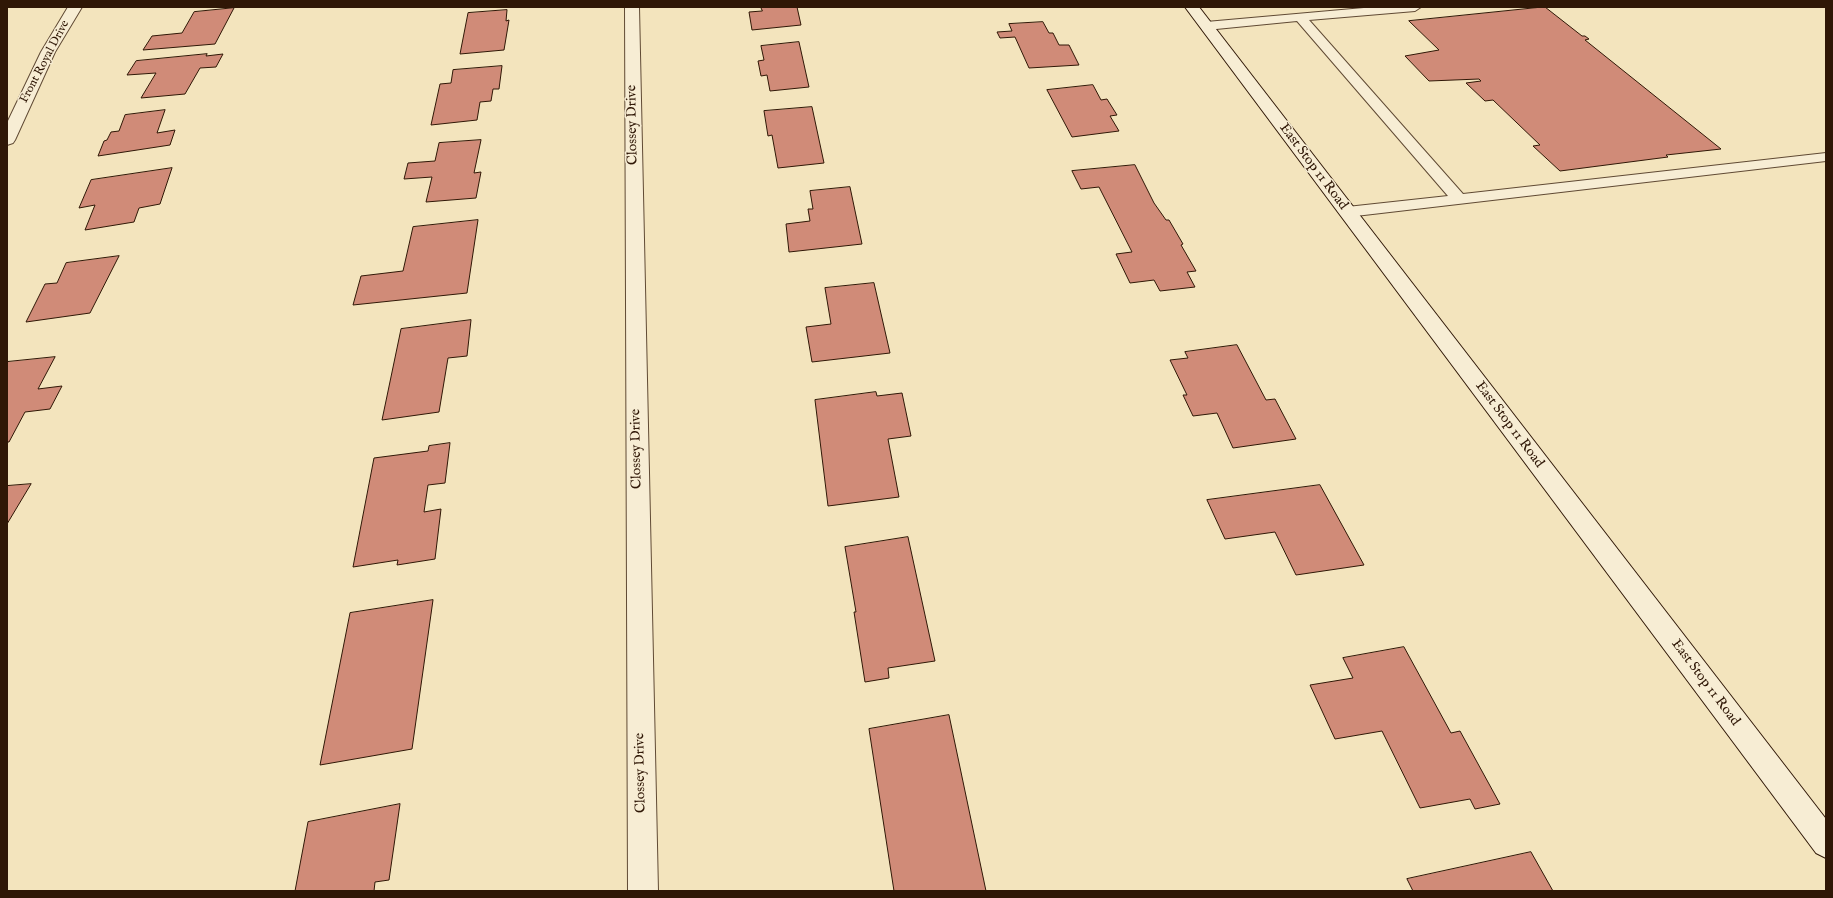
<!DOCTYPE html>
<html>
<head>
<meta charset="utf-8">
<style>
  body { margin:0 }
  #map { position:relative; width:1833px; height:898px; overflow:hidden; background:#f3e4bd; font-family:"IM FELL English",serif }
  canvas { display:block }
  .frame { position:absolute; inset:0; border:8px solid #2f1706; pointer-events:none }
</style>
</head>
<body>
<div id="map">
<canvas width="1833" height="898"></canvas>
<div class="frame"></div>
</div>
<script>
const ctx = document.querySelector('canvas').getContext('2d');
ctx.lineJoin = 'round';
function fillPath(path, color) {
  ctx.fillStyle = color;
  ctx.fill(path, 'evenodd');
}
function strokePath(path, color, width, dash) {
  ctx.strokeStyle = color;
  ctx.lineWidth = width;
  ctx.lineCap = dash ? 'butt' : 'round';
  ctx.setLineDash(dash || []);
  ctx.stroke(path);
}
function drawText(font, color, halo, rows, align = 'center') {
  ctx.font = font + ' "IM FELL English",serif';
  ctx.lineWidth = 3;
  ctx.setLineDash([]);
  ctx.textBaseline = 'middle';
  ctx.strokeStyle = halo;
  ctx.fillStyle = color;
  for (const [text, x, y, turn = 0] of rows) {
    ctx.save();
    ctx.translate(x, y);
    ctx.rotate((+turn || 0) * Math.PI / 180);
    ctx.textAlign = isNaN(turn) ? turn : align;
    if (halo) ctx.strokeText(text, 0, 0);
    ctx.fillText(text, 0, 0);
    ctx.restore();
  }
}
const building = new Path2D(`
  M761,7h36l4,18 -49,5 -3,-18 13,-1z
  M1545,7l37,29h3l4,3 -4,1 136,109 -55,6 2,2 -108,14 -27,-25 7,-1 -47,-45 -8,1 -19,-18 15,-2 -2,-2 -50,2 -24,-25 34,-6 -30,-29z
  M234,8l-19,36 -72,6 9,-14 30,-3 12,-21z
  M507,10l-1,11 3,-1 -5,30 -44,4 8,-41z
  M1043,22l6,11h4l6,12h10l10,20 -50,3 -14,-31 -15,1 -3,-6 15,-1 -3,-7z
  M799,42l10,45 -39,4 -3,-16 -6,1 -3,-15 6,-1 -3,-14z
  M207,54l-1,2 17,-2 -7,13 -16,1 -15,26 -44,4 15,-25 -29,2 9,-14z
  M502,66l-3,23h-6l-2,12 -11,1 -3,18 -46,5 9,-41 11,-1 2,-13z
  M1093,85l8,15 6,-1 10,16 -7,1 9,15 -47,6 -25,-47z
  M812,107l12,56 -46,5 -6,-33 -4,1 -4,-25z
  M165,110l-8,23 18,-3 -5,15 -72,11 6,-15 3,-1 4,-8 8,-1 6,-16z
  M481,140l-7,33 7,-1 -5,26 -50,4 6,-25 -28,2 4,-16 27,-2 4,-18z
  M1135,165l19,38 12,17h3l14,24 -2,1 15,26 -9,1 8,15 -35,4 -6,-11 -24,3 -14,-29 16,-2 -33,-65 -18,2 -9,-18z
  M172,168l-12,36 -21,4 -5,14 -49,8 10,-25 -16,3 12,-28z
  M850,187l12,57 -73,8 -3,-28 24,-3 -2,-12h5l-3,-18z
  M478,220l-11,73 -114,12 8,-29 42,-5 10,-44z
  M119,256l-29,57 -64,9 19,-38 12,-1 9,-20z
  M874,283l16,70 -78,9 -6,-35 25,-3 -6,-36z
  M471,320l-4,36 -19,2 -9,54 -57,8 19,-91z
  M1237,345l29,55 9,-1 21,40 -63,9 -16,-35 -24,3 -10,-21h4l-17,-35 18,-2 -3,-6z
  M55,357l-17,32 24,-3 -12,23 -25,3 -16,30h-2v-80z
  M876,392l1,4 25,-3 9,43 -23,3 11,58 -71,9 -13,-106z
  M450,443l-5,40 -17,2 -4,27 17,-3 -6,50 -38,6 1,-5 -45,7 21,-109 54,-7 1,-5z
  M31,484l-24,40v-38z
  M1320,485l44,80 -68,10 -21,-43 -50,7 -18,-39z
  M908,537l27,124 -47,7 1,10 -24,4 -11,-70h2l-11,-65z
  M433,600l-21,149 -92,16 30,-152z
  M1404,647l47,86 9,-2 40,73 -25,5 -5,-10 -50,9 -38,-77 -47,8 -25,-54 43,-7 -10,-20z
  M949,715l37,176h-92l-25,-162z
  M400,804l-11,76 -14,2 -1,9h-79l13,-69z
  M1531,852l22,39h-140l-6,-12z`);
fillPath(building, '#d08b78');
strokePath(building, '#2f1706', 1);
const service = new Path2D(`
  M1375,7h46l-6,4 -106,9 154,174 363,-41v8l-479,56 -5,-2 -3,-3 3,-3 5,-2 101,-11 -151,-175 -91,9 -6,-4 6,-4z`);
const minor = new Path2D(`
  M68,7h14l-27,45 -40,88 -2,3 -6,2v-22l34,-71z
  M625,7h14l19,884h-30z`);
const secondary = new Path2D(`
  M1185,7h14l627,812v39l-10,-5z`);
strokePath(service, '#604a34', 2);
strokePath(minor, '#604a34', 2);
strokePath(secondary, '#2f1706', 2);
fillPath(service, '#f7edd4');
fillPath(minor, '#f7edd4');
fillPath(secondary, '#f7edd4');
drawText('12px', '#2f1706', '#f7edd4', [
  ["Front Royal Drive",45,62,-62]
]);
drawText('14px', '#2f1706', '#f7edd4', [
  ["Clossey Drive",633,125,-91],
  ["East Stop 11 Road",1313,167,53],
  ["East Stop 11 Road",1509,425,53],
  ["Clossey Drive",637,449,-91],
  ["East Stop 11 Road",1705,683,53],
  ["Clossey Drive",641,773,-91]
]);
</script>
</body>
</html>
